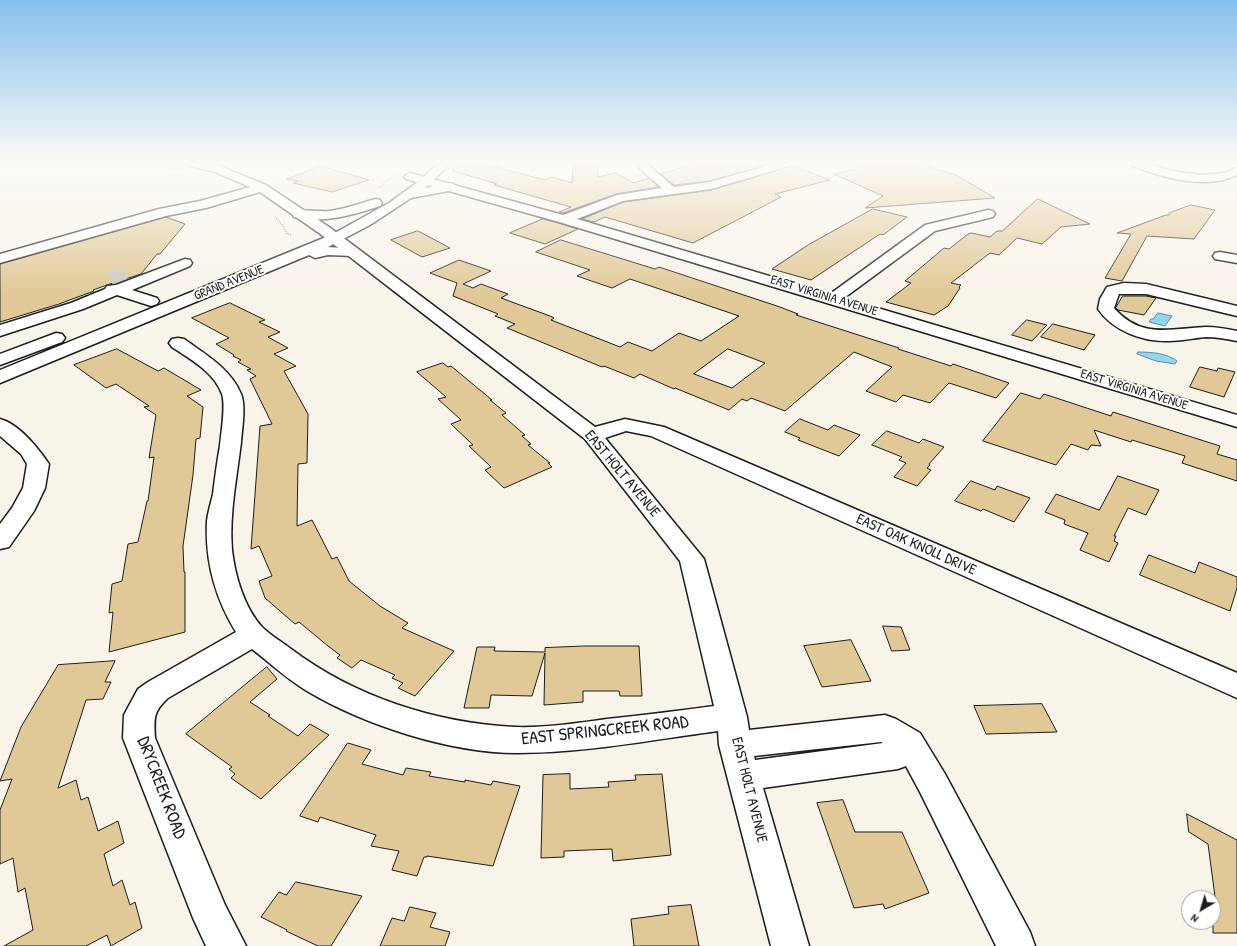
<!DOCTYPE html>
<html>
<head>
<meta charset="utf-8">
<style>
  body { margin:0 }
  #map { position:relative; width:1237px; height:946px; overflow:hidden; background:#f9f4ea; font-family:"Patrick Hand",sans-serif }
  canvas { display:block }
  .north { position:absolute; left:1181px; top:890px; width:40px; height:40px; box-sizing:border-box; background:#fff; border:1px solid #a4a4a4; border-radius:50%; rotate:218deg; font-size:11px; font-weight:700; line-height:16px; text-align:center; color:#1c1c1c }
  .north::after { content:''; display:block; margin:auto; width:14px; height:18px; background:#1c1c1c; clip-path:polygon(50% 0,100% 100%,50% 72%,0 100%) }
</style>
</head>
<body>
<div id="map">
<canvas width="1237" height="946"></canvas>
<div class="north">N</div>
</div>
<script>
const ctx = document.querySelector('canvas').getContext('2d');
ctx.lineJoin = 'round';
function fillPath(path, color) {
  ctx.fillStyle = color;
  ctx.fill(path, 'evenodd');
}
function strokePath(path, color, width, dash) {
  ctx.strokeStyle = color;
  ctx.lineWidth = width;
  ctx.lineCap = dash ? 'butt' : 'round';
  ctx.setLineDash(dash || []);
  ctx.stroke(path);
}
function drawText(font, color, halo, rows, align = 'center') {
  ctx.font = font + ' "Patrick Hand",sans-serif';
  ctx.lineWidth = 4;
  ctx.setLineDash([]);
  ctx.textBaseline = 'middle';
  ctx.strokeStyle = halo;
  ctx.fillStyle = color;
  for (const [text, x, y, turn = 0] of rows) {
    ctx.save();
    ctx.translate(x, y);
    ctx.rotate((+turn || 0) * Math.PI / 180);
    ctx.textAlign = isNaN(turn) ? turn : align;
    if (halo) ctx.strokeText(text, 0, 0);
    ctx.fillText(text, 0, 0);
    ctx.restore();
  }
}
const water = new Path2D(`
  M1158,313l14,3 -7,10 -16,-4 2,-3h2z
  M1138,352c13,0 29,1 39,9l-2,3 -19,-3 -19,-7z`);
fillPath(water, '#90d5f2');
strokePath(water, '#628b9c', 1);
const building = new Path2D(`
  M455,164h30l60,16 7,-3 20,6 1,-19h24l1,13 17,-4 19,10 15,-5 10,9 -43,7 -53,19 -4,-1 12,-5 -77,-22 3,-1 -44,-13z
  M695,164h75l-60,17 -36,4 -13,-11z
  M860,164h59l37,11 39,23 -130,10 18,-12 -49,-22 25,-6z
  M792,165l38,15 -55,14 6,3 -88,46 -88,-26 -11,5 -12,-3 41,-17 88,-12 78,-23z
  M321,166l48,14 -37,12 -39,-9 5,-2 -11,-2z
  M1038,199l52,25 -29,3 -19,17 -25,-6 -18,17 -9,-2 -39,30 10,2 -2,2 1,1 -12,18 -14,9 -48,-13 25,-19 -6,-2 39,-33 5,1 19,-15 3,-1 19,4 7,-6h5z
  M1191,205l24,5 -21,29 -47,-3 -25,45 -17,-3 26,-44 -14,-1 49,-18h3l1,-2z
  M873,209l34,8 -24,18 -3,-1 -69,46 -39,-11 36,-24z
  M166,217l19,7 -25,30h-3l-16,20 -34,11 -14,5 1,1 -35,13 -59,18v-58z
  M543,219l16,4 19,6 -33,15 -35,-11z
  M418,231l32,17 -28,9 -31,-17z
  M561,240l94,29 4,-2 121,40 18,7 -2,1 103,33 -1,1 53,17 2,-2 56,19 -13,15 -47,-15 -19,20 -27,-8 -7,7 -30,-11 26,-24 -38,-15 -69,59 -34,-13 -4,3 -5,-2 -13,11 -54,-22 -1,1 -34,-15 -6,4 -30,-12 -2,1 -95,-39 8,-4 -20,-8 3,-2 -45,-18 4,-13 -27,-10 29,-13 32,11 -28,13 10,4 8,-4 27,10 -7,4 49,18 4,2 -3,2 69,27 8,-5 24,9 27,-18 22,8 38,-25 -109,-37 -18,9 -35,-12 13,-6 -54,-18zM728,349l37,14 -33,25 -38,-14z
  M1123,296h23l10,2 -12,17 -26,-5 -2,-2z
  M230,303l35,17 -6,2 21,10 -12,5 20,11 -14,6 22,12 -12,5 24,43 -1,49 -9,1 -1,62 15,-6 20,39 5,-2 12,24 31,25 28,17 -6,5 52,23 -39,45 -17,-8 5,-5 -11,-5 3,-3 -34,-15 -9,8 -15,-10 3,-3 -12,-9 -29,-24 -4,2 -30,-26 -6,-17 13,-5 -13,-30 -8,3 9,-123 12,-2 -22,-45 6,-3 -9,-6 4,-1 -13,-7 3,-2 -8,-4 1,-1 -18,-11 13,-6 -37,-20z
  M1027,320l20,5 -15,16 -20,-6z
  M1053,324l42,11 -11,15 -43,-13z
  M117,349l41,22 6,-3 37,22 -14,6 16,11 -3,31 -4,1 -3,36 -10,71 1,26h1v60l-76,20 4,-40 -4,1 3,-29 10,-3 6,-37 10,-2 9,-41h1l6,-44 -5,1 7,-43 -12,-8 5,-1 -33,-22 -10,4 -32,-23z
  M443,363l5,4 3,-1 41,34h-2l16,13 -4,2 23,20 -3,1 9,8 -3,1 22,18h-2l4,4 -48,21 -19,-18 6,-3 -22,-21 4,-1 -22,-21 10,-4 -23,-21 8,-2 -29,-25z
  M1200,367l17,4 1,-3 17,4 -11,25 -34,-10z
  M1021,393l19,6 4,-5 67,22 2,-4 107,34 -3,8 20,6v21l-55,-18 3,-7 -53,-16 -1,2 -37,-12 7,16 -10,-1 -3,5 -17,-6 -15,21 -73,-24z
  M800,419l28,11 6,-5 26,10 -21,21 -41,-16 2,-2 -15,-6z
  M887,431l32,12 4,-4 21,8 -15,17 1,1 -3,3 4,2 -14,16 -23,-9 12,-14 -7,-3 3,-3 -30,-12z
  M1118,476l41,14 -13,25 -18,-7 -14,28h2l-2,5 4,2 -9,19 -29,-12 8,-17 -24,-9 1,-4 -20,-8 11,-18 43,16z
  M971,481l24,9 2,-4 33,12 -16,24 -31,-13 -2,2 -26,-10z
  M1149,555l46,18 4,-11 38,15v11l-7,23 -90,-36z
  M883,626l18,1 9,23 -18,1z
  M851,640l20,41 -49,6 -18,-41z
  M584,646h55l3,50h-22l-1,-5h-36v11l-39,3 1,-52 -13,43 -41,-1 -2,13h-25l13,-61h18l-1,4 51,1v-4z
  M115,661l-10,21h6l-8,17 -17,1 -28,88 18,-8 5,20 7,-3 10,34 20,-10 6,22 -20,11 9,32 9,-6 8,25 5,-3 7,26 -31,18 -4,-11 -21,11h-82l29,-16 -8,-42 -7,4 -5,-34 -13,6v-54l12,-31 -12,2 21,-54 37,-62z
  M267,667l10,12 -27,23 20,13 -2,1 30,20 12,-12 19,11 -68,64 -30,-21 4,-4 -6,-5 3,-2 -46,-33z
  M1042,704l15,28 -71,2 -12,-28z
  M348,743l23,7 -9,14 41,11 3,-7 25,4 -2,4 36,6v-2l26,5 2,-4 27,5 -27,80 -66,-10v1h-3l-7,19 -25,-6 7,-19 -28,-5 5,-11 -56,-18 -2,5 -18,-6z
  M570,774v15l39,-2 -1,-5 28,-2 -1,-5 27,-1 9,81 -58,6 -1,-12 -48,2v6l-23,1 2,-83z
  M843,800l12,32h47l27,61 -44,16 -2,-5 -29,4 -37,-105z
  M1187,814l50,26v93h-24v-29h3l-8,-60 -19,-12z
  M296,882l66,14 -31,50h-13l-32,-15 1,-1 -26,-13 18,-25 7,3z
  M691,905l8,41h-65l-3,-27 38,-5 -1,-7z
  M410,907l26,6 -6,14 20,5 -5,14h-65l12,-28 12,3z`);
fillPath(building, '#e1c997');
strokePath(building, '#1c1c1c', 1);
strokePath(new Path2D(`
  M111,280l16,-5`), '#cdc9c1', 16, [16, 8]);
const minor = new Path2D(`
  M188,164h21l13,3 44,18 63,42 266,200 30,-8 39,8 573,246v25l-586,-262 -25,-5 -21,7 99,121 43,158 2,13 136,-15 11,4 24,14 25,41 85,158 5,14h-39l-75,-152 -15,-28 -8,3 -135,19 46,158h-38l-52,-201 -1,-14c-66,9 -135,22 -201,22 -67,0 -153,-28 -210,-62 -20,-12 -37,-28 -55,-42l-84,49c-15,14 -14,20 -13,40l70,167 21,41h-40l-13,-28 -70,-180 1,-23 14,-26 10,-7 88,-50c-21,-34 -31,-71 -29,-111 1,-9 4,-18 6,-27 2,-16 4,-32 7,-48 1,-13 6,-40 2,-52 -8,-22 -32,-35 -50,-47l-3,-4 3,-4 6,-1 6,1c21,15 47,30 57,55 5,12 1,35 0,48 -4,35 -12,72 -9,108 3,26 12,57 30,77 8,8 20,15 29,22 64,48 144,74 224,78 30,1 62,-4 92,-8 36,-4 71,-8 107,-13l-34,-145 -95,-122 -266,-206 -59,-41 -54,16 -40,8 -166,47v-9l159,-45 41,-8 50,-14 -35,-15 -25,-6zM881,742l2,1 -128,17 -1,-4z
  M644,164l4,1 26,22 36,-5 64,-18h17l-2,2 -78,23 -88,12 -46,18 253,75 95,-69 63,-15 5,1 2,3 -2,3 -58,14 -91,67 393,117v12l-678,-205 -153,-43 -2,-2 2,-2 4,-2 153,42 54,-20 45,-7 -22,-19 -2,-2 2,-2z
  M1131,164h16l26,7 28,4 23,-2 13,-5v7c-32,15 -73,3 -104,-9z
  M1220,252l17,3v8l-22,-4 -2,-3 2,-3z
  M185,259l5,1 2,3 -2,3 -58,24 25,8 2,3 -2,3 -6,2 -34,-11 -34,14 -83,27v-11l71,-22 34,-14 2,-3 9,-1z
  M1124,283l22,1 91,22v10l-91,-22h-27l-5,14c28,32 58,20 92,19 11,0 21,2 31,4v10c-10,-2 -21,-4 -31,-4 -12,1 -25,4 -37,4 -26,1 -56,-10 -71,-32l2,-10 7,-12z`);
const major = new Path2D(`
  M438,164h12l-25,24 25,-5 4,1 2,3 -2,3 -43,8 -41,27 -42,22 29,2 2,3 -2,3 -5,1 -24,-1 -13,3 -6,-3 -309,128v-13l331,-135 58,-32 26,-19z
  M376,199l4,1 2,3 -2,3c-27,9 -57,18 -86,11l-2,-3 2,-3c11,-2 24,1 35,0 17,-2 31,-8 47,-12z
  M56,333l6,1 3,4 -3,4 -62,23v-11z`);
const highway = new Path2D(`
  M0,419c19,5 38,29 49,45l-4,24 -11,23 -25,36 -9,2v-25l12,-16 11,-20 4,-24 -6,-10 -21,-18z`);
strokePath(minor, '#1c1c1c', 3);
strokePath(major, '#1c1c1c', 3);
strokePath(highway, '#1c1c1c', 3);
strokePath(new Path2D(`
  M152,164l27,5
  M379,188l14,-12
  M275,217l8,9 4,8 5,1`), '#1c1c1c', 1.5, [0.5, 1.5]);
fillPath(minor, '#fff');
fillPath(major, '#fff');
fillPath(highway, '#fff');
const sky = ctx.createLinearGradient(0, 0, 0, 296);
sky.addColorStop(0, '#85c1ec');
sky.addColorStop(0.55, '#fcfaf6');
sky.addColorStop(1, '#fcfaf600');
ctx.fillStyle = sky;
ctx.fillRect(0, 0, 1237, 296);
drawText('13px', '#1c1c1c', '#fff', [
  ["GRAND AVENUE",229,283,-22],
  ["EAST VIRGINIA AVENUE",824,296,17],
  ["EAST VIRGINIA AVENUE",1134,390,17]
]);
drawText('15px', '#1c1c1c', '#fff', [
  ["EAST HOLT AVENUE",622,474,50],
  ["EAST OAK KNOLL DRIVE",916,545,24],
  ["EAST HOLT AVENUE",749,790,76]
]);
drawText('18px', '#1c1c1c', '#fff', [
  ["EAST SPRINGCREEK ROAD",605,731,-6],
  ["DRYCREEK ROAD",161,788,69]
]);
</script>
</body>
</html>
